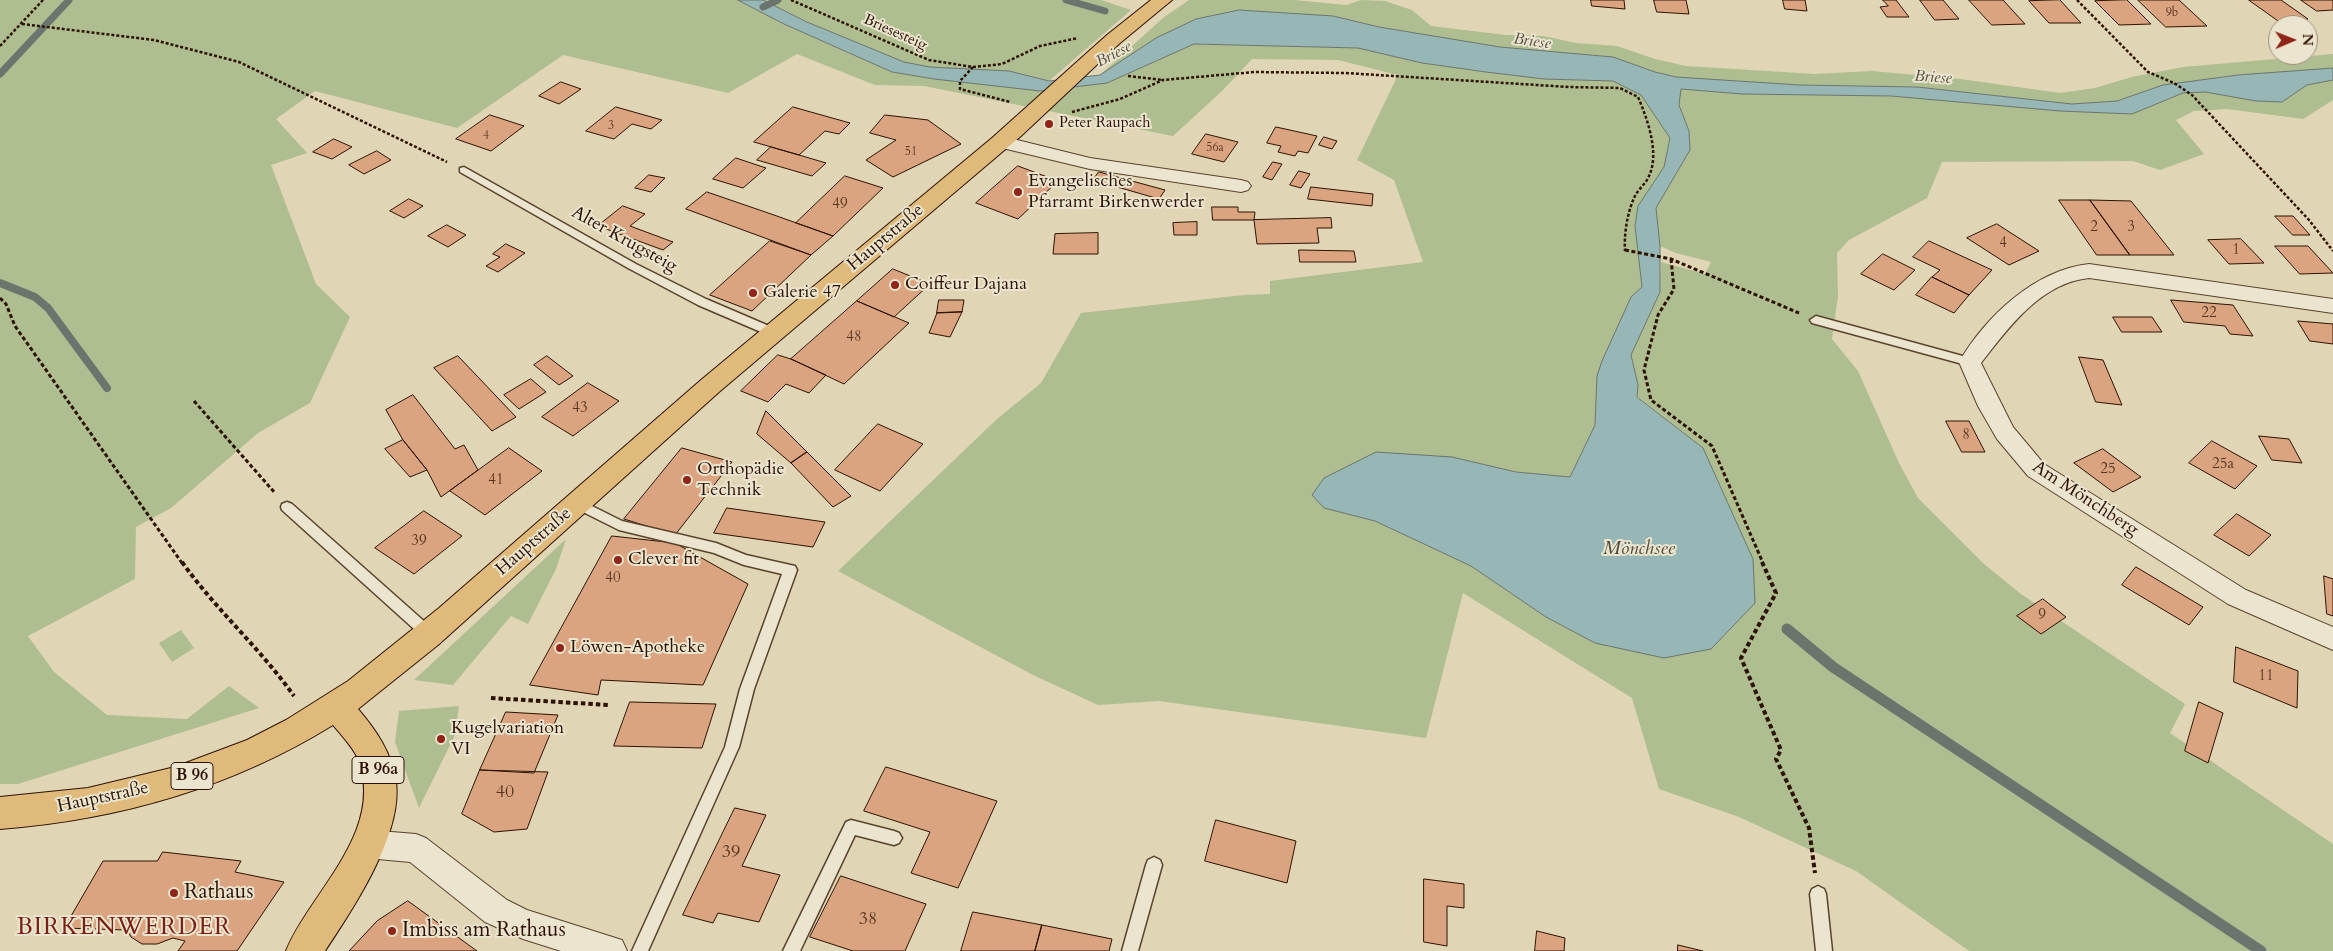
<!DOCTYPE html>
<html>
<head>
<meta charset="utf-8">
<style>
  body { margin:0 }
  #map { position:relative; width:2333px; height:951px; overflow:hidden; background:#e0d5b4; font-family:Cardo,serif }
  canvas { display:block }
  .north { position:absolute; left:2268px; top:15px; width:50px; height:50px; box-sizing:border-box; background:#ebe4ce; border:1px solid #9f907c; border-radius:50%; rotate:89deg; font-size:14px; font-weight:700; line-height:20px; text-align:center; color:#2d1200 }
  .north::after { content:''; display:block; margin:auto; width:18px; height:22px; background:#8f2418; clip-path:polygon(50% 0,100% 100%,50% 72%,0 100%) }
</style>
</head>
<body>
<div id="map">
<canvas width="2333" height="951"></canvas>
<div class="north">N</div>
</div>
<script>
const ctx = document.querySelector('canvas').getContext('2d');
ctx.lineJoin = 'round';
function fillPath(path, color) {
  ctx.fillStyle = color;
  ctx.fill(path, 'evenodd');
}
function strokePath(path, color, width, dash) {
  ctx.strokeStyle = color;
  ctx.lineWidth = width;
  ctx.lineCap = dash ? 'butt' : 'round';
  ctx.setLineDash(dash || []);
  ctx.stroke(path);
}
function drawText(font, color, halo, rows, align = 'center') {
  ctx.font = font + ' Cardo,serif';
  ctx.lineWidth = 4;
  ctx.setLineDash([]);
  ctx.textBaseline = 'middle';
  ctx.strokeStyle = halo;
  ctx.fillStyle = color;
  for (const [text, x, y, turn = 0] of rows) {
    ctx.save();
    ctx.translate(x, y);
    ctx.rotate((+turn || 0) * Math.PI / 180);
    ctx.textAlign = isNaN(turn) ? turn : align;
    if (halo) ctx.strokeText(text, 0, 0);
    ctx.fillText(text, 0, 0);
    ctx.restore();
  }
}
fillPath(new Path2D(`
  M0,0h738l46,24 108,48 42,7 173,4 87,-39 164,4 64,15 64,9 58,7 69,2 28,14 29,43 -6,29 -26,39 -3,20 7,61 -11,10 -33,82 -3,46 -25,52 -54,-5 -64,-15 -128,51 51,13 96,45 75,51 49,26 158,-84 -50,-111 -66,-52 1,-11 -8,-30 30,-62 1,-31 44,12 6,-12 -35,-9 -16,-7 -4,-38 34,-58 -1,-19 -10,-26 1,-16 62,5 149,2 169,15 72,3 51,-21 22,-1 51,9 26,1 25,-17 26,-5v20l-30,19 -76,-10 -33,2 -18,9 28,34 -44,16 -27,-9 -191,1 -15,36 -78,42 -12,13 1,43 -6,43 26,32 41,92 19,35 66,66 37,30 164,110 -15,29 163,111v107h-364l-113,-80 -117,-54 -80,-28 -27,-91 -169,-105 -37,145 -267,-37 -61,4 -65,-30 -195,-104 158,-151 45,-37 40,-70 163,-18 26,-1v-13l153,-19 -29,-82 -37,-20 41,-85 -60,-15 -86,-1 -29,31 -50,46 -249,-50 -49,-1 -78,-31 -69,39 -165,-38 -106,73 -142,-37 -39,28 31,34 -36,12 45,119 34,33 -40,86 -52,30 -87,75 -35,19 -1,52 -107,57 26,36 53,43 80,4 42,-33 30,22 -241,76h-18z
  M763,0h338l30,10 -82,71 -40,-10 -79,-4 -26,-5 -97,-40z
  M1189,0h105l52,5 15,-5 24,1 27,9 19,16 75,9 37,1 33,7 41,3 38,13 31,7 129,8 57,-3 88,8 100,14 35,-5 37,-11 51,-10 150,-13v14l-95,7 -75,10 -46,16 -45,3 -155,-17 -117,-2 -124,-8 -21,-5 -42,-15 -113,-10 -121,-20 -46,-11 -94,-6 -139,65 63,-57z
  M566,539l-10,30 -28,55 -17,-8 -58,69 -39,-5z
  M181,630l13,18 -22,14 -13,-19z
  M459,706l-4,29 -36,73 -24,-66 4,-31z`), '#aebe90');
const water = new Path2D(`
  M738,0h25l44,22 97,40 26,5 79,4 40,10 51,-6 56,-37 40,-19 43,-9 94,6 46,11 121,20 113,10 42,15 21,5 124,8 117,2 155,17 45,-3 46,-16 75,-10 95,-7v12l-26,5 -25,17 -26,-1 -51,-9 -22,1 -51,21 -72,-3 -169,-15 -149,-2 -61,-5 -2,16 10,26 1,19 -34,58 4,38v46l-29,63 7,30 -1,12 66,51 50,111 2,44 -44,46 -47,9 -69,-15 -49,-26 -75,-51 -96,-45 -51,-13 -12,-13 12,-17 52,-26 76,5 64,15 54,5 25,-52 2,-49 5,-15 29,-64 11,-10 -7,-61 3,-20 26,-39 6,-29 -29,-43 -28,-14 -69,-2 -58,-7 -64,-9 -64,-15 -164,-4 -87,39 -67,8 -106,-12 -42,-7 -108,-48z`);
fillPath(water, '#96b7b5');
strokePath(water, '#6c756d', 1);
strokePath(new Path2D(`
  M1066,0l39,11
  M763,7l15,-7
  M0,74l69,-74`), '#6c756d', 7);
strokePath(new Path2D(`
  M0,283l35,14 13,11 59,80`), '#6c756d', 8);
strokePath(new Path2D(`
  M1787,629l46,38 428,284`), '#6c756d', 11);
const building = new Path2D(`
  M1591,0h33l1,9 -33,-3z
  M1654,0h32l3,14 -32,-2z
  M1783,0h22l2,11 -22,-2z
  M1883,0h13l13,17h-22l-7,-10 8,-1z
  M1920,0h23l16,19 -24,1z
  M1969,0h34l22,24 -33,1z
  M2060,0l21,23h-32l-20,-22z
  M2127,0l24,24 -32,1 -24,-24z
  M2138,0h41l28,26 -41,1z
  M2249,0h32l27,19 -28,3z
  M2301,0h32v10l-16,1z
  M561,82l20,7 -22,15 -20,-8z
  M616,107l46,13 -11,9 -19,-5 -18,15 -28,-8z
  M793,107l57,16 -11,11 -14,-3 -26,24 -45,-13z
  M490,115l34,11 -33,25 -35,-12z
  M885,115l43,5 33,24 -68,33 -27,-17 30,-20 -26,-7z
  M1276,127l41,9 -9,17 -10,-2 -3,5 -17,-4 3,-6 -14,-3z
  M1206,134l32,8 -14,20 -32,-8z
  M1324,137l13,4 -5,8 -13,-4z
  M334,139l18,8 -20,12 -19,-7z
  M771,147l28,8 27,8 -14,13 -55,-16z
  M377,151l14,9 -27,14 -15,-9z
  M736,158l30,10 -23,20 -30,-9z
  M1273,162l9,2 -10,16 -9,-3z
  M1018,166l40,15 -40,38 -42,-16z
  M1299,171l11,3 -9,14 -11,-3z
  M1099,172l66,18 -6,9 -66,-19z
  M649,175l16,3 -14,14 -16,-4z
  M845,176l38,12 -50,48 -37,-13z
  M1311,187l62,7 -1,12 -64,-7z
  M707,192l67,23 59,21 -22,19 -125,-46z
  M409,199l14,7 -19,12 -14,-7z
  M2059,200h31l40,55h-33z
  M2090,200l41,1 43,54h-44z
  M623,206l22,8 -15,12 43,16 -10,8 -65,-24z
  M1212,207h26v5h17l-1,8h-41z
  M2275,216h18l17,19h-17z
  M1331,218l1,10h-15l2,15 -62,1 -3,-24z
  M1197,222v13h-23l-1,-12z
  M1997,224l42,27 -30,14 -42,-27z
  M447,225l19,10 -18,12 -20,-11z
  M1098,233v21h-45l2,-20z
  M2241,239l23,24 -35,1 -21,-24z
  M770,241l41,14 -59,56 -42,-16z
  M1929,241l63,29 -23,25 -37,-18 8,-7 -27,-13z
  M506,244l19,9 -27,19 -12,-6 14,-9 -7,-3z
  M2275,246h33l25,27 -33,1z
  M1299,250l55,1 2,11h-56z
  M1883,254l32,16 -21,20 -33,-16z
  M893,269l37,15 -36,33 -37,-16z
  M1932,277l37,18 -15,18 -38,-18z
  M939,300h25l-2,12 -25,1z
  M2171,300l62,5 20,31 -23,-2 -5,-8 -41,-4z
  M857,301l52,22 -65,61 -53,-25z
  M962,312l-12,25 -21,-4 8,-20z
  M2113,317h39l10,15h-40z
  M2298,321l35,3v20l-23,-3z
  M778,355l13,4 35,16 -17,18 -23,-9 -18,18 -27,-11z
  M458,356l58,61 -24,14 -58,-63z
  M547,356l26,20 -14,9 -25,-20z
  M2079,357l24,3 19,45 -26,-3z
  M531,379l15,13 -27,17 -15,-14z
  M588,383l31,18 -46,35 -31,-19z
  M413,395l42,54 9,-4 14,25 -37,27 -14,-27 -24,-30 -17,-30z
  M766,411l41,41 -16,11 -34,-29z
  M1946,421h23l16,31h-23z
  M878,424l45,20 -43,47 -45,-21z
  M2259,436l30,3 13,24 -30,-3z
  M403,440l24,30 -17,7 -25,-28z
  M2212,441l45,25 -22,23 -46,-26z
  M509,448l33,23 -57,44 -35,-24z
  M682,448l50,14 -57,73 -51,-16z
  M2103,449l38,28 -28,15 -39,-29z
  M807,452l44,44 -18,11 -42,-44z
  M727,508l98,14 -12,25 -99,-14z
  M424,511l38,25 -48,38 -39,-26z
  M2237,514l34,21 -22,21 -35,-21z
  M612,536l63,7 73,41 -45,101 -102,-5 -3,15 -68,-10z
  M2136,567l67,40 -14,18 -67,-40z
  M2324,576l9,3v37l-6,-2z
  M2043,599l23,18 -25,17 -24,-18z
  M2236,647l62,24 -1,37 -63,-26z
  M630,702l86,2 -14,44 -88,-2z
  M2199,702l24,11 -15,50 -23,-12z
  M506,712l52,3 -24,58 -54,-3z
  M886,767l111,34 -39,87 -47,-15 19,-41 -66,-21z
  M480,770l68,2 -21,57 -33,3 -32,-18z
  M735,808l31,7 -24,51 38,9 -21,47 -41,-9 -5,10 -30,-8z
  M1216,820l80,21 -9,42 -82,-22z
  M163,852l78,9 -6,11 49,10 -47,69h-59l7,-10 -12,-3 -16,6h-15l-11,-7 -4,-7 -63,-2 39,-67h54z
  M841,876l85,28 -21,47h-52l-43,-14z
  M1424,879l40,5v24l-17,-2v40l-23,-4z
  M408,901l69,50h-128l28,-30z
  M973,912l69,13 -7,26h-74z
  M1042,925l70,14 -3,12h-74z
  M1537,931l28,7 -1,13h-29z
  M1678,945l25,6h-25z`);
fillPath(building, '#dba480');
strokePath(building, '#2d1200', 1);
const service = new Path2D(`
  M464,167l172,97 70,35 70,30 2,3 -2,3h-8l-70,-30 -70,-37 -168,-96v-4z
  M1816,316l154,42 6,4 -6,4 -158,-43 -2,-3z
  M578,499l44,22 94,22 30,12 49,11 2,4 -43,119 -15,58 -91,204h-16l93,-204 15,-58 42,-115 -38,-9 -30,-12 -95,-23 -46,-23 -1,-3 1,-3z
  M287,502l5,2 142,126 2,4 -2,4 -5,2 -5,-2 -142,-128 -1,-3 1,-3z
  M851,820l43,11 5,2 3,5 -3,5 -5,2 -39,-10 -55,116h-17l63,-129z
  M1154,857l6,3 2,5 -24,86h-16l24,-86 2,-5z
  M1818,886l6,3 2,5 6,57h-16l-6,-57 2,-5z`);
const minor = new Path2D(`
  M1001,136l89,22 151,22 7,2 3,4 -3,4 -7,2 -151,-23 -96,-23 -2,-4 2,-4z
  M2089,264l244,35v14l-244,-35c-48,5 -80,49 -108,85l32,64 31,37 202,126 87,37v23l-105,-46 -200,-128 -31,-37 -19,-33 -19,-44c27,-46 76,-92 130,-98z
  M367,830l49,4 10,4 81,62 20,10 95,30 5,11h-66l-38,-12 -38,-17 -75,-60 -43,-4 -10,-4 -5,-10 5,-10z`);
const primary = new Path2D(`
  M1151,0h21l-52,43 -99,93 -302,256 -281,253 -80,64c18,21 34,44 38,73 7,52 -43,127 -71,169h-39c24,-59 100,-119 72,-192 -5,-12 -17,-24 -25,-34 -102,63 -215,95 -333,104v-32l88,-9 87,-21 72,-27 39,-20 62,-39 91,-73 262,-228 291,-242 115,-103z`);
strokePath(service, '#5a432d', 3);
strokePath(minor, '#5a432d', 2);
strokePath(primary, '#2d1200', 2);
strokePath(new Path2D(`
  M791,0l138,60 44,7 29,-3 38,-18 38,-8
  M2077,0l71,72 26,11 18,12 117,125 24,31
  M22,24l132,16 85,22 208,100
  M0,46l43,-46
  M973,67l-13,14v8l50,13
  M1128,76l35,4
  M1072,112l48,-13 43,-19 91,-8 91,1 224,14 51,1 18,9c9,21 22,56 11,79 -3,8 -12,14 -15,22 -7,16 -10,36 -9,53`), '#2d1200', 2.5, [3, 2]);
strokePath(new Path2D(`
  M1625,250l46,9 128,54
  M1671,259l3,30 -16,26 -14,55 7,30 61,46 51,117
  M0,298l6,6 9,22 167,237
  M194,401l81,92`), '#2d1200', 3, [4, 2.5]);
strokePath(new Path2D(`
  M182,562c34,48 78,86 112,134
  M1762,562l14,31 -35,65 40,92 -5,9 33,69 6,45
  M491,698l118,7`), '#2d1200', 4, [4.5, 3]);
fillPath(service, '#ebe4ce');
fillPath(minor, '#ebe4ce');
fillPath(primary, '#e0ba7a');
for (const [x, y, r, color] of [
  [1049,124,5,"#8f2418"],
  [1018,192,5,"#8f2418"],
  [895,285,5,"#8f2418"],
  [753,293,5,"#8f2418"],
  [687,480,5,"#8f2418"],
  [618,560,5,"#8f2418"],
  [560,648,5,"#8f2418"],
  [441,739,5,"#8f2418"],
  [174,893,5,"#8f2418"],
  [392,931,5,"#8f2418"]
]) {
  const dot = new Path2D();
  dot.arc(x, y, r, 0, 2 * Math.PI);
  ctx.fillStyle = color;
  ctx.fill(dot);
  strokePath(dot, '#ebe4ce', 2);
}
drawText('12px', '#583620', null, [
  ["9b",2172,13],
  ["3",611,126],
  ["4",486,136],
  ["56a",1215,148],
  ["51",911,152]
]);
drawText('15px', '#2d1200', '#ebe4ce', [
  ["Briesesteig",895,33,24]
]);
drawText('15px', '#2d1200', '#ebe4ce', [
  ["Peter Raupach",1059,124]
], 'left');
drawText('15px', '#583620', null, [
  ["49",840,205],
  ["2",2094,228],
  ["3",2131,228],
  ["4",2003,244],
  ["1",2236,251],
  ["22",2209,314],
  ["48",854,338],
  ["43",580,409],
  ["8",1966,436],
  ["25a",2223,465],
  ["25",2108,470],
  ["41",496,481],
  ["39",419,542],
  ["40",613,579],
  ["9",2042,616],
  ["11",2266,677]
]);
drawText('italic 16px', '#524c3f', '#ebe4ce', [
  ["Briese",1532,42,8],
  ["Briese",1114,55,-28],
  ["Briese",1933,78,4]
]);
for (const [x, y, w] of [
  [378,770,52],
  [192,776,42]
]) {
  const box = new Path2D();
  box.roundRect(x - w / 2, y - 13.5, w, 27, 4);
  ctx.fillStyle = '#ebe4ce';
  ctx.fill(box);
  strokePath(box, '#2d1200', 1);
}
drawText('bold 16px', '#2d1200', null, [
  ["B 96a",378,770],
  ["B 96",192,776]
]);
drawText('18px', '#2d1200', '#ebe4ce', [
  ["Evangelisches",1028,182],
  ["Pfarramt Birkenwerder",1028,203],
  ["Coiffeur Dajana",905,285],
  ["Galerie 47",763,293],
  ["Orthopädie",697,470],
  ["Technik",697,491],
  ["Clever fit",628,560],
  ["Löwen-Apotheke",570,648],
  ["Kugelvariation",451,729],
  ["VI",451,750]
], 'left');
drawText('18px', '#2d1200', '#ebe4ce', [
  ["Hauptstraße",886,238,-40],
  ["Alter Krugsteig",624,240,29],
  ["Am Mönchberg",2085,499,33],
  ["Hauptstraße",534,542,-41],
  ["Hauptstraße",103,798,-12]
]);
drawText('18px', '#583620', null, [
  ["40",505,793],
  ["39",731,853],
  ["38",868,920]
]);
drawText('italic 19px', '#524c3f', '#ebe4ce', [
  ["Mönchsee",1639,550]
]);
drawText('21px', '#2d1200', '#ebe4ce', [
  ["Rathaus",184,893],
  ["Imbiss am Rathaus",402,931]
], 'left');
ctx.letterSpacing = '1px';
drawText('24px', '#7a1f14', '#ebe4ce', [
  ["BIRKENWERDER",124,928]
]);
ctx.letterSpacing = '0px';
</script>
</body>
</html>
